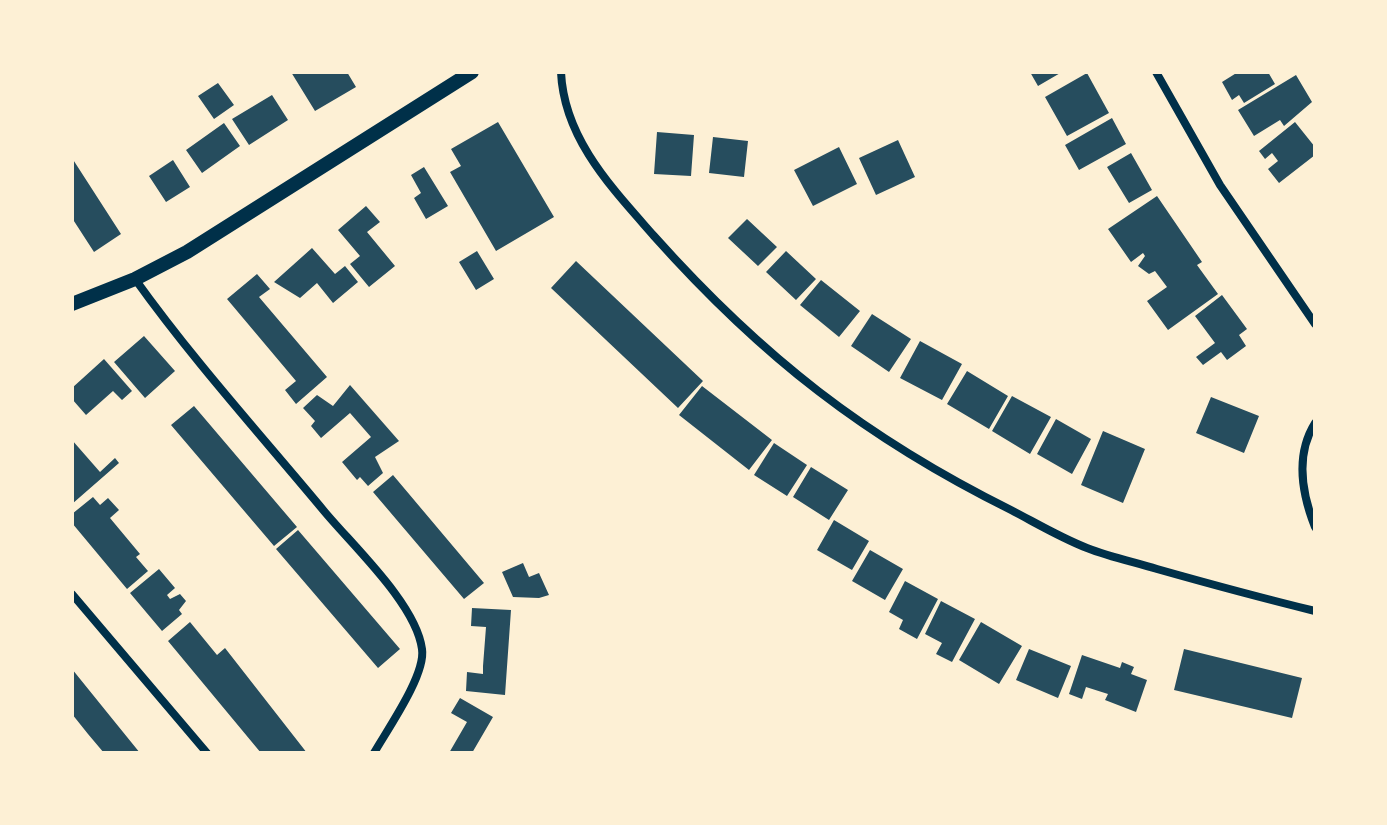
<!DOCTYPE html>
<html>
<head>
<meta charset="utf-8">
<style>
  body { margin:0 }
  #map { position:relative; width:1387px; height:825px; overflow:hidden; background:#fdf0d5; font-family:Signika,sans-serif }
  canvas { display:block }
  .frame { position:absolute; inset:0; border:74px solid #fdf0d5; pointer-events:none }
</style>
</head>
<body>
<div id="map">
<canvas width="1387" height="825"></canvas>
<div class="frame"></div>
</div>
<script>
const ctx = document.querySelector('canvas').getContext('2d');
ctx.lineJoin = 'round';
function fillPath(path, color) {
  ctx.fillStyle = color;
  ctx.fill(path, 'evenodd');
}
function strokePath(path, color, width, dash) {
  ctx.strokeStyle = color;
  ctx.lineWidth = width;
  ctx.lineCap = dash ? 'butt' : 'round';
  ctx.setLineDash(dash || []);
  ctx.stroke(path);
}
fillPath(new Path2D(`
  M291,72h56l9,15 -41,24z
  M1030,72h32l-24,14z
  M1238,72h30l7,12 -31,19 -5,-8 -7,5 -10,-18z
  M1087,73l22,40 -42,23 -22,-39z
  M1296,75l16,27 -28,24 -4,-6 -26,16 -16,-26z
  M218,83l16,22 -20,14 -16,-23z
  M272,95l16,25 -39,25 -17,-26z
  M1112,118l14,26 -47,26 -14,-25z
  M498,122l56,95 -58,34 -46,-79 11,-6 -10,-17z
  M1295,122l20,25v8l-36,28 -11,-14 10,-8 -6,-8 -7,6 -6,-8z
  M224,123l16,23 -38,27 -16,-23z
  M657,132l37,3 -3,41 -37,-2z
  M713,137l35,4 -4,36 -35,-4z
  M898,140l17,37 -39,18 -17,-37z
  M839,147l18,37 -44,22 -19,-36z
  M1131,153l21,37 -23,13 -22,-36z
  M72,158l49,76 -27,18 -22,-34z
  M173,160l17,27 -24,15 -17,-26z
  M424,167l24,39 -22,13 -12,-21 7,-5 -10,-18z
  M1157,196l45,66 -5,3 21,29 -50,36 -21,-29 20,-14 -12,-16 -6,3 -11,-8 7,-10 -2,-3 -12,9 -23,-33z
  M366,206l14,16 -13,10 28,34 -26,21 -19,-23 10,-8 -22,-26z
  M747,219l30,28 -19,19 -30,-28z
  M312,248l23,26 10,-8 13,16 -25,21 -16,-20 -17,15 -26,-16z
  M477,251l17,28 -18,11 -17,-28z
  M786,251l30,28 -20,21 -30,-28z
  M576,261l127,120 -25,27 -127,-120z
  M257,274l13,15 -11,8 68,80 -31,27 -11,-14 11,-9 -69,-82z
  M821,280l39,31 -21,26 -39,-32z
  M1222,295l25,34 -8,6 7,11 -19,14 -6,-8 -18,13 -7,-8 19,-14 -20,-27z
  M872,314l39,25 -22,33 -38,-26z
  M144,336l31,35 -30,27 -31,-36z
  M920,341l42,23 -20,36 -42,-22z
  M104,359l28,32 -10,9 -9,-9 -27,24 -14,-16v-11z
  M967,371l41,25 -19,33 -42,-25z
  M350,385l49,56 -24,16 8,16 -15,13 -8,-9 -3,3 -15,-18 29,-25 -21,-24 -29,25 -10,-12 4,-5 -12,-13 14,-13 16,11z
  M702,386l70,54 -23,30 -70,-55z
  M1012,396l39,21 -21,37 -38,-23z
  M1211,397l48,19 -15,37 -48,-20z
  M194,406l103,121 -23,19 -103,-121z
  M1056,419l35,20 -19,35 -35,-20z
  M1103,431l42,18 -22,54 -42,-18z
  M72,440l28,32 15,-14 4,5 -47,41z
  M774,443l33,22 -20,31 -33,-21z
  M811,467l37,23 -19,30 -36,-23z
  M393,475l91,108 -20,16 -91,-107z
  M93,497l7,8 8,-7 11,12 -9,8 30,36 -4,3 12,14 -21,18 -55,-66v-9z
  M834,520l35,21 -17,29 -35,-20z
  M298,530l102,119 -22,19 -102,-119z
  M870,550l33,19 -18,31 -33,-19z
  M523,563l6,14 10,-4 10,22 -10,3 -26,-1 -11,-25z
  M159,569l16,19 -8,7 3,4 10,-5 6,7 -7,9 3,4 -20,17 -32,-38z
  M905,581l33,18 -21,40 -18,-10 4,-9 -14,-8z
  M941,601l34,18 -23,43 -16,-8 6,-11 -17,-9z
  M472,608l39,2 -6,85 -39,-4 1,-19 16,2v-8l3,-39 -15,-1z
  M190,622l27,33 8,-7 82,105h-46l-93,-112z
  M981,622l41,24 -23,38 -40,-24z
  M1029,649l42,17 -13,32 -42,-18z
  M1184,649l118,29 -10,40 -118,-28z
  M1082,655l38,13 2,-6 12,5 -3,7 16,6 -11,32 -31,-12 3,-6 -22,-7 -4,12 -13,-5z
  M72,669l38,47 30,37h-36l-16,-19 -16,-20z
  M460,698l33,19 -21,36h-23l18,-31 -16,-9z`), '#264d5e');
strokePath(new Path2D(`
  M561,72c3,67 51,116 93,164 108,121 212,202 357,274 25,13 50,28 76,38 23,9 47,14 70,21 53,15 105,29 158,42
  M1156,72l64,113 95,139
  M135,279c58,81 125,155 189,232 29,35 92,93 98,138 4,26 -35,81 -48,104
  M1315,423c-20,32 -13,71 0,104
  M72,594l135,159`), '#003049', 8);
strokePath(new Path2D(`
  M72,304l63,-25 52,-27 285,-180`), '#003049', 14);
</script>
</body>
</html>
